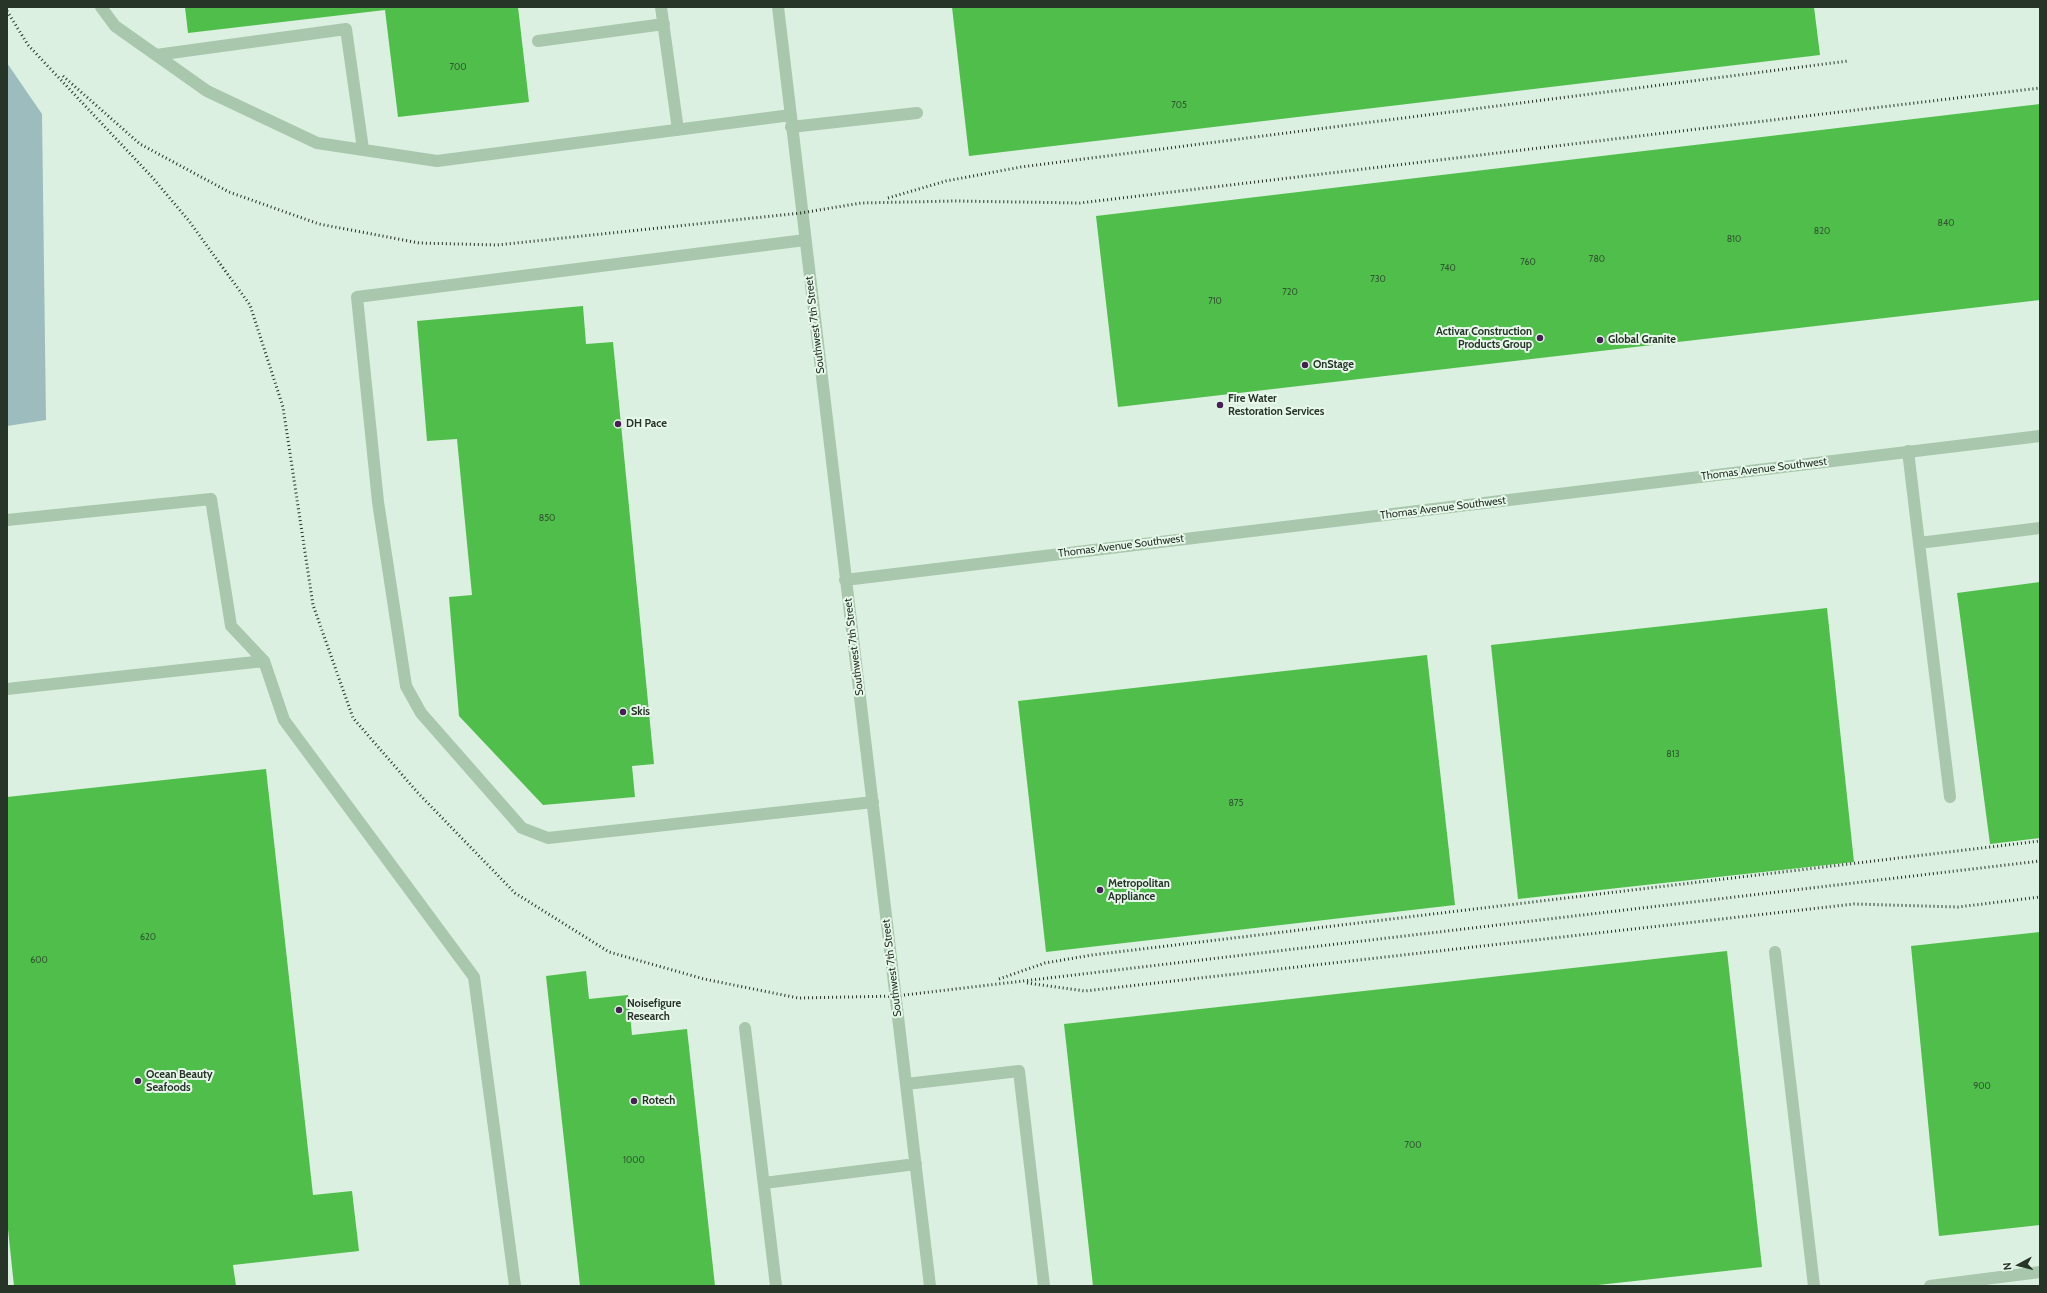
<!DOCTYPE html>
<html>
<head>
<meta charset="utf-8">
<style>
  body { margin:0 }
  #map { position:relative; width:2047px; height:1293px; overflow:hidden; background:#dbf0e0; font-family:Cabin,sans-serif }
  canvas { display:block }
  .frame { position:absolute; inset:0; border:8px solid #273428; pointer-events:none }
  .north { position:absolute; left:1999px; top:1245px; width:40px; height:40px; -webkit-text-stroke:3px #e7f8eb; paint-order:stroke; rotate:263deg; font-size:11px; font-weight:700; line-height:16px; text-align:center; color:#273428 }
  .north::after { content:''; display:block; margin:auto; width:14px; height:18px; background:#273428; clip-path:polygon(50% 0,100% 100%,50% 72%,0 100%) }
</style>
</head>
<body>
<div id="map">
<canvas width="2047" height="1293"></canvas>
<div class="frame"></div>
<div class="north">N</div>
</div>
<script>
const ctx = document.querySelector('canvas').getContext('2d');
ctx.lineJoin = 'round';
function fillPath(path, color) {
  ctx.fillStyle = color;
  ctx.fill(path, 'evenodd');
}
function strokePath(path, color, width, dash) {
  ctx.strokeStyle = color;
  ctx.lineWidth = width;
  ctx.lineCap = dash ? 'butt' : 'round';
  ctx.setLineDash(dash || []);
  ctx.stroke(path);
}
function drawText(font, color, halo, rows, align = 'center') {
  ctx.font = font + ' Cabin,sans-serif';
  ctx.lineWidth = 4;
  ctx.setLineDash([]);
  ctx.textBaseline = 'middle';
  ctx.strokeStyle = halo;
  ctx.fillStyle = color;
  for (const [text, x, y, turn = 0] of rows) {
    ctx.save();
    ctx.translate(x, y);
    ctx.rotate((+turn || 0) * Math.PI / 180);
    ctx.textAlign = isNaN(turn) ? turn : align;
    if (halo) ctx.strokeText(text, 0, 0);
    ctx.fillText(text, 0, 0);
    ctx.restore();
  }
}
fillPath(new Path2D(`
  M7,63l35,51 4,306 -39,6z`), '#9cbcbe');
fillPath(new Path2D(`
  M185,7h333l11,95 -131,15 -13,-107 -197,23z
  M952,7h862l6,48 -851,101z
  M2040,104v196l-922,107 -22,-191z
  M583,306l3,38 27,-2 41,422 -22,2 3,31 -92,8 -84,-89 -10,-119 23,-2 -15,-156 -30,2 -10,-120z
  M2040,582v256l-50,6 -33,-251z
  M1827,608l27,254 -336,37 -27,-254z
  M1427,655l28,250 -409,47 -28,-251z
  M266,769l47,426 39,-4 7,60 -126,14 3,21h-222l-7,-66v-423z
  M2040,932v293l-101,11 -28,-290z
  M1727,951l35,316 -173,19h-496l-29,-262z
  M586,971l3,28 39,-4 4,40 55,-6 28,257h-135l-34,-310z`), '#50be4b');
strokePath(new Path2D(`
  M101,7l14,19 92,65 110,52 120,18 354,-46
  M661,7l17,123
  M778,7l152,1279
  M538,41l126,-17
  M156,55l190,-26 17,120
  M791,127l126,-14
  M805,240l-448,57 21,205 28,184 15,27 101,115 26,10 325,-36
  M1908,451l11,92
  M7,520l204,-21 20,127 33,35 20,59 190,257 41,309
  M845,580l1195,-144
  M7,689l257,-28
  M1950,797l-31,-254 121,-15
  M1775,952l39,334
  M745,1028l31,258
  M906,1084l113,-13 25,215
  M764,1183l152,-19
  M1930,1286l110,-14`), '#a8c7ad', 12);
strokePath(new Path2D(`
  M7,11l21,34 124,132 37,44 61,84 33,102 30,198 40,113 65,75 97,100 94,59 95,27 94,19 98,-2 1144,-135
  M63,76l77,68 89,48 90,32 100,19 78,2 304,-32 60,-10 95,-2 124,2 960,-115
  M888,198l58,-17 75,-14 827,-106
  M999,979l46,-16 47,-8 948,-114
  M1027,983l58,8 769,-87 104,3 82,-10`), '#273428', 3, [1, 3]);
for (const [x, y, r, color] of [
  [1540,338,4,"#472053"],
  [1600,340,4,"#472053"],
  [1305,365,4,"#472053"],
  [1220,405,4,"#472053"],
  [618,424,4,"#472053"],
  [623,712,4,"#472053"],
  [1100,890,4,"#472053"],
  [619,1010,4,"#472053"],
  [138,1081,4,"#472053"],
  [634,1101,4,"#472053"]
]) {
  const dot = new Path2D();
  dot.arc(x, y, r, 0, 2 * Math.PI);
  ctx.fillStyle = color;
  ctx.fill(dot);
  strokePath(dot, '#e7f8eb', 1.5);
}
drawText('9px', '#315631', null, [
  ["700",458,67],
  ["705",1179,105],
  ["840",1946,223],
  ["820",1822,231],
  ["810",1734,239],
  ["780",1597,259],
  ["760",1528,262],
  ["740",1448,268],
  ["730",1378,279],
  ["720",1290,292],
  ["710",1215,301],
  ["850",547,518],
  ["813",1673,754],
  ["875",1236,803],
  ["620",148,937],
  ["600",39,960],
  ["900",1982,1086],
  ["700",1413,1145],
  ["1000",634,1160]
]);
drawText('11px', '#273428', '#e7f8eb', [
  ["Southwest 7th Street",815,325,-97],
  ["Thomas Avenue Southwest",1764,469,-7],
  ["Thomas Avenue Southwest",1443,508,-7],
  ["Thomas Avenue Southwest",1121,546,-7],
  ["Southwest 7th Street",854,647,-97],
  ["Southwest 7th Street",892,968,-97]
]);
drawText('bold 11px', '#273428', '#e7f8eb', [
  ["Activar Construction",1532,332,"right"],
  ["Products Group",1532,345,"right"],
  ["Global Granite",1608,340],
  ["OnStage",1313,365],
  ["Fire Water",1228,399],
  ["Restoration Services",1228,412],
  ["DH Pace",626,424],
  ["Skis",631,712],
  ["Metropolitan",1108,884],
  ["Appliance",1108,897],
  ["Noisefigure",627,1004],
  ["Research",627,1017],
  ["Ocean Beauty",146,1075],
  ["Seafoods",146,1088],
  ["Rotech",642,1101]
], 'left');
</script>
</body>
</html>
